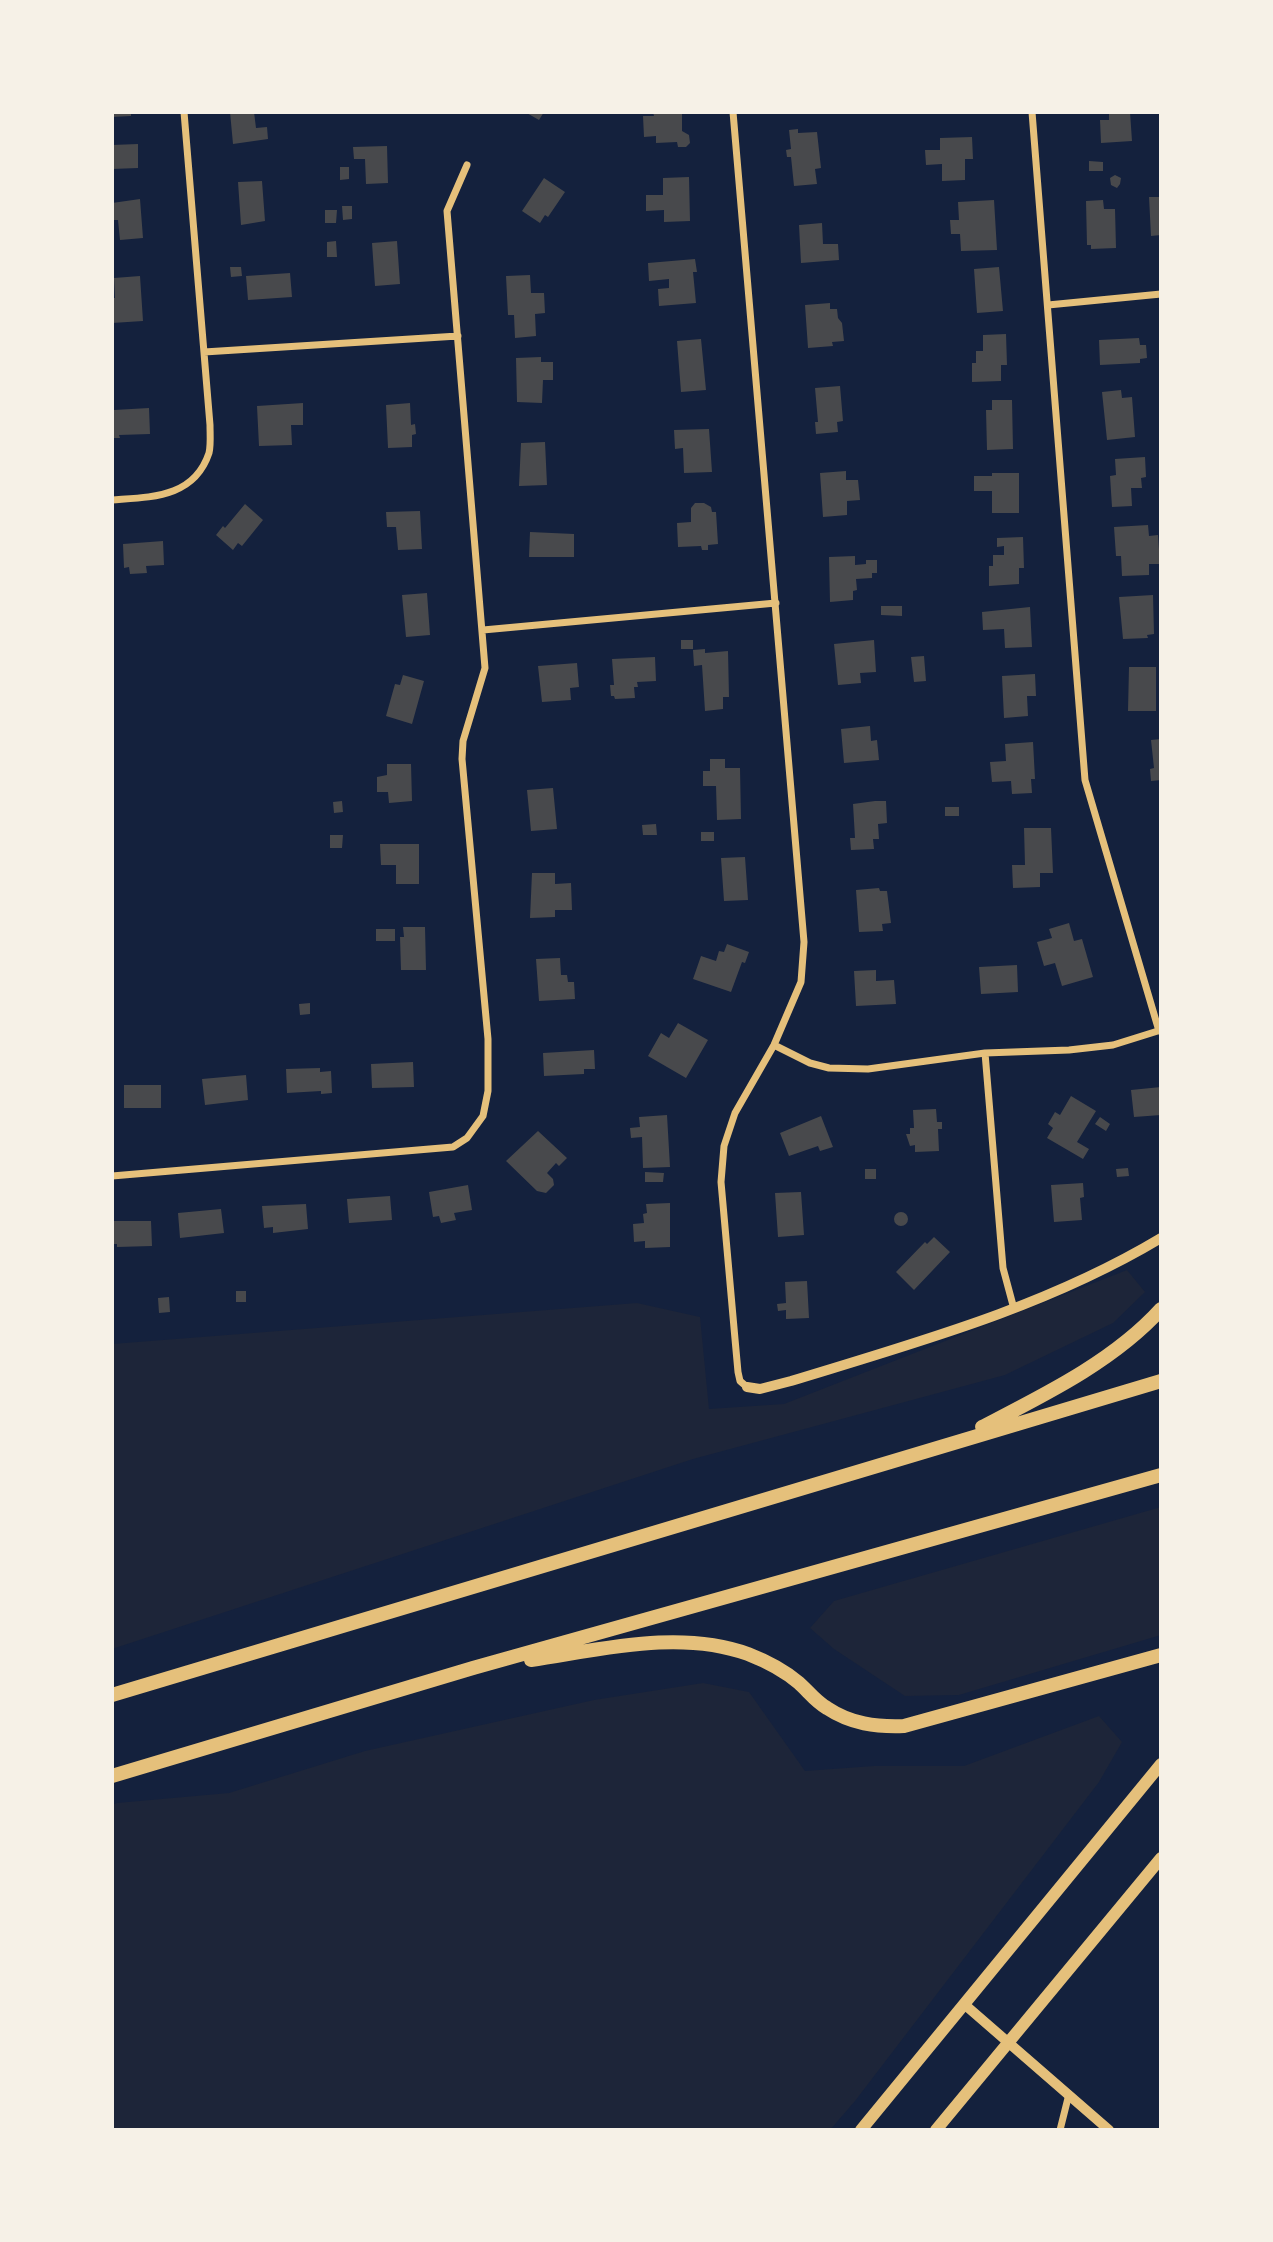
<!DOCTYPE html>
<html>
<head>
<meta charset="utf-8">
<style>
  body { margin:0 }
  #map { position:relative; width:1273px; height:2242px; overflow:hidden; background:#14213d; font-family:Helvetica,sans-serif }
  canvas { display:block }
  .frame { position:absolute; inset:0; border:114px solid #f6f1e7; pointer-events:none }
</style>
</head>
<body>
<div id="map">
<canvas width="1273" height="2242"></canvas>
<div class="frame"></div>
</div>
<script>
const ctx = document.querySelector('canvas').getContext('2d');
ctx.lineJoin = 'round';
function fillPath(path, color) {
  ctx.fillStyle = color;
  ctx.fill(path, 'evenodd');
}
function strokePath(path, color, width, dash) {
  ctx.strokeStyle = color;
  ctx.lineWidth = width;
  ctx.lineCap = dash ? 'butt' : 'round';
  ctx.setLineDash(dash || []);
  ctx.stroke(path);
}
fillPath(new Path2D(`
  M1127,1270l18,22 -32,31 -108,52 -312,84 -581,190v-305l525,-41 63,14 9,92 75,-5z
  M1161,1507v128l-202,60 -54,1 -71,-47 -24,-21 24,-27z
  M703,1683l46,9 56,79 69,-5h90l135,-50 23,26 -23,40 -244,319 -25,29h-718v-325l5,-2 112,-10 136,-42 229,-51z`), '#1d2539');
fillPath(new Path2D(`
  M112,112h19v4l-19,1z
  M230,112h24l2,16 11,-1 1,12 -35,5z
  M525,112h19l-5,8z
  M653,112h29v19l7,4 1,8 -4,4h-8l-1,-5 -21,1v-7l-12,1 -1,-21h11z
  M1109,112h21l2,29 -31,2 -1,-23h9z
  M798,129v4l19,-1 4,36 -6,1 2,15 -23,2 -3,-29h-4l-1,-7 5,-1 -2,-19z
  M972,137l1,22h-8v21l-23,1v-17l-16,1 -1,-15h15v-12z
  M138,144v24l-26,1v-24z
  M387,146l1,37 -22,1 -1,-25h-11l-1,-12z
  M1089,161l14,1v9h-14z
  M340,167h9v12l-9,1z
  M1115,175l6,3 -1,6 -3,4 -6,-3 -1,-7z
  M689,177l1,44 -26,1v-12l-18,1v-16h17v-17z
  M544,178l21,14 -17,25 -3,-2 -5,8 -18,-12z
  M262,181l3,40 -24,4 -3,-43z
  M1149,197h12v38l-10,1z
  M140,199l3,39 -23,2 -2,-20h-6v-17z
  M994,200l3,50 -36,1 -1,-17h-9l-1,-14h9l-1,-18z
  M1103,200l1,9h11l1,39 -25,1v-4h-4l-1,-44z
  M342,206h10v13l-9,1z
  M325,210h12l-1,13h-11z
  M822,223l1,21h15l1,16 -38,3 -2,-38z
  M336,241l1,16h-10v-15z
  M397,241l3,43 -25,2 -3,-43z
  M695,259l2,13h-4l3,31 -37,3 -1,-17 11,-1v-9l-20,2 -1,-18z
  M230,267h11l1,9 -11,1z
  M999,267l4,44 -26,2 -3,-44z
  M290,273l2,24 -44,3 -2,-24z
  M530,275l1,18h13l1,20 -10,1 1,22 -21,2 -1,-23h-6l-2,-39z
  M140,276l3,45 -31,2v-25h3l-1,-20z
  M830,303v6h7l1,9 4,5 2,18 -12,1 1,4 -25,2 -3,-43z
  M1006,334l1,31h-6v16l-29,1v-19h4v-12h7v-16z
  M1139,338l1,7h6l1,13 -7,1v4l-40,2 -1,-25z
  M701,339l5,51 -25,2 -4,-51z
  M541,357v5h12v18h-10l-1,23 -25,-1 -1,-44z
  M840,386l3,35 -6,1 1,10 -22,2 -1,-12h3l-3,-34z
  M1121,390l1,8 10,-1 3,40 -28,3 -5,-48z
  M992,400h20l1,49 -26,1 -1,-40h6z
  M303,403v22h-12l1,20 -33,1 -2,-40z
  M410,403l1,22 4,-1 1,10 -4,1v12l-24,1 -2,-43z
  M149,408l1,26 -31,1 1,3h-8l2,-28z
  M709,429l3,43 -28,1 -1,-25 -8,1 -1,-19z
  M545,442l2,43 -28,1 2,-43z
  M1145,457l1,20 -5,1 1,10h-11l1,18 -20,1 -2,-31 6,-1 -1,-16z
  M846,471v9h12l2,20 -13,1v14l-24,2 -3,-44z
  M992,473h27v40h-27v-22h-18v-15h18z
  M695,503h9l7,4 1,5h4l2,32 -10,1v5h-6l-1,-4 -23,1 -1,-24 14,-1v-14z
  M245,504l18,16 -21,26 -4,-3 -5,7 -17,-15 7,-9 2,2z
  M420,511l2,38 -24,1 -2,-23h-9l-1,-15z
  M1148,525l1,11 9,-1 2,29h-11v11l-27,1 -1,-20h-5l-2,-29z
  M530,532l44,2v23h-45z
  M1023,537l1,31h-5v16l-30,2v-20h4v-11h11v-9l-7,1v-9z
  M163,541l1,24 -18,1 1,7 -17,1 -1,-7 -5,1 -1,-24z
  M855,556v9l11,-1v-4h11v13h-5v5l-16,1 1,11 -4,1v9l-23,2 -1,-45z
  M427,593l3,42 -24,2 -4,-42z
  M1153,595l1,39 -7,1 1,3 -25,1 -4,-42z
  M881,606h21v10l-21,-1z
  M1030,607l2,40 -27,1 -1,-19 -21,1 -1,-18z
  M681,640h12v9h-12z
  M874,640l2,32 -16,1 1,10 -23,2 -4,-41z
  M705,649v4l23,-2 1,46h-6v12l-18,2 -3,-46 -8,1 -1,-16z
  M924,656l2,25 -12,1 -3,-25z
  M655,657l1,24 -19,1 1,5h-4l1,11 -20,1 -1,-3h-3l-1,-11h4l-2,-26z
  M577,663l2,24 -9,1 1,12 -29,2 -4,-36z
  M1129,667h27v44h-28z
  M1035,674l1,22h-9l1,20 -24,2 -2,-42z
  M403,675l21,6 -12,43 -26,-8 9,-32 5,1z
  M870,726l1,15 6,-1 2,20 -35,3 -3,-34z
  M1161,739v41l-10,1 -1,-12 4,-1 -3,-28z
  M1033,742l2,37h-4l1,14 -20,1 -1,-13 -19,1 -2,-20 16,-1 -1,-17z
  M710,759h15v9h15l1,51 -24,1 -1,-34h-13v-15h7z
  M387,764h24l1,37 -23,2 -1,-11h-11v-15l10,-2z
  M553,788l4,41 -26,2 -4,-41z
  M342,801l1,11 -9,1 -1,-11z
  M875,801h11l1,22 -9,1 1,15h-6l1,10 -23,1 -1,-12h5l-2,-34z
  M945,807h14v9h-14z
  M656,824l1,11h-14l-1,-10z
  M1024,828h27l2,45h-13v14l-27,1 -1,-23h13z
  M701,832h13v9h-13z
  M330,835h13l-1,13h-12z
  M380,844h39v40h-23v-19h-15z
  M745,857l3,43 -24,1 -3,-43z
  M532,873h23v11l16,-1 1,27h-17v7l-25,1z
  M879,888l1,3h7l4,32 -9,1 1,7 -24,1 -3,-42z
  M1069,923l5,18 8,-2 11,38 -31,9 -7,-23 -11,3 -7,-24 15,-4 -3,-9z
  M403,927h22l1,43h-25l-1,-33h4z
  M376,929h19v12h-19z
  M727,944l22,8 -4,11 -3,-1 -11,30 -38,-13 8,-23 15,5 3,-10 5,1z
  M560,958l1,17h6l1,7h6l1,17 -36,2 -3,-42z
  M1017,965l1,27 -37,2 -2,-27z
  M876,970v11l18,-1 2,24 -40,2 -2,-35z
  M310,1003v11l-10,1 -1,-11z
  M678,1023l30,17 -22,38 -38,-22 13,-23 8,5z
  M594,1050l1,19h-11v5l-40,2 -1,-23z
  M413,1062l1,25 -42,1 -1,-24z
  M320,1068v4l11,-1 1,22 -11,1v-3l-34,2 -1,-24z
  M246,1075l2,25 -43,5 -3,-26z
  M124,1085h37v23h-37z
  M1161,1087v28l-27,2 -3,-27z
  M1071,1096l25,15 -19,31 12,7 -6,10 -36,-21 6,-10 -5,-4 7,-12 5,3z
  M936,1109l1,13h5v7h-4l1,22 -24,1v-7l-5,1 -4,-12h4v-6h4l-1,-18z
  M667,1115l3,52 -27,1 -1,-31 -11,1 -1,-10 10,-1 -1,-10z
  M821,1116l12,31 -13,4 -2,-5 -29,10 -9,-23z
  M1100,1117l10,7 -4,7 -11,-7z
  M538,1131l29,27 -8,8 -3,-3 -9,10 6,6 1,6 -8,8 -9,-2 -31,-30z
  M1128,1168l1,8 -12,1 -1,-8z
  M865,1169h11v10h-11z
  M645,1172l19,1 -1,9h-18z
  M1083,1183l1,14 -4,1 2,22 -28,2 -3,-37z
  M468,1185l4,25 -18,3 2,7 -15,3 -2,-7 -6,1 -4,-25z
  M801,1192l3,43 -26,2 -3,-44z
  M390,1196l2,24 -43,3 -2,-24z
  M670,1203v44l-25,1v-7l-11,1 -1,-18 11,-1 -1,-9 4,-1 -1,-9z
  M306,1204l2,25 -35,4v-6l-9,1 -2,-22z
  M221,1209l3,24 -44,5 -2,-25z
  M894 1219a7 7 0 1 1 14 0a7 7 0 1 1-14 0Z
  M112,1221h39l1,25 -35,1v-3h-5z
  M934,1237l16,15 -36,38 -18,-18 29,-30 2,2z
  M807,1281l2,37 -23,1v-9l-8,1 -1,-7 9,-1 -1,-21z
  M236,1291h10v11h-10z
  M169,1297l1,15 -11,1 -1,-15z`), '#48494c');
strokePath(new Path2D(`
  M733,112l71,830 -3,40 -27,63 -39,68 -11,33 -3,36 14,157 3,33 2,9 7,6
  M1032,112l53,668 74,251
  M1048,305l113,-11
  M204,352l254,-16
  M112,500c39,-3 82,-2 97,-47 2,-8 1,-19 1,-28l-26,-313
  M483,630l293,-27
  M774,1045l36,18 19,5 39,1 117,-16 84,-3 44,-5 48,-15
  M985,1053l18,215 11,41
  M112,1176l341,-29 14,-9 16,-22 5,-25v-52l-26,-280 1,-18 22,-73 -38,-457 20,-46
  M1060,2130l9,-36`), '#e5c07b', 7);
strokePath(new Path2D(`
  M747,1387l13,2 31,-8c127,-39 255,-74 370,-143
  M964,2004l145,126`), '#e5c07b', 10);
strokePath(new Path2D(`
  M861,2130l300,-366
  M936,2130l225,-272`), '#e5c07b', 12);
strokePath(new Path2D(`
  M982,1427c62,-32 132,-66 179,-118
  M531,1660c69,-10 148,-31 217,-6 18,7 37,17 51,29 9,8 17,19 28,25 24,16 49,19 77,18l257,-71
  M112,1695l1049,-314
  M112,1776l361,-108 688,-193`), '#e5c07b', 14);
</script>
</body>
</html>
